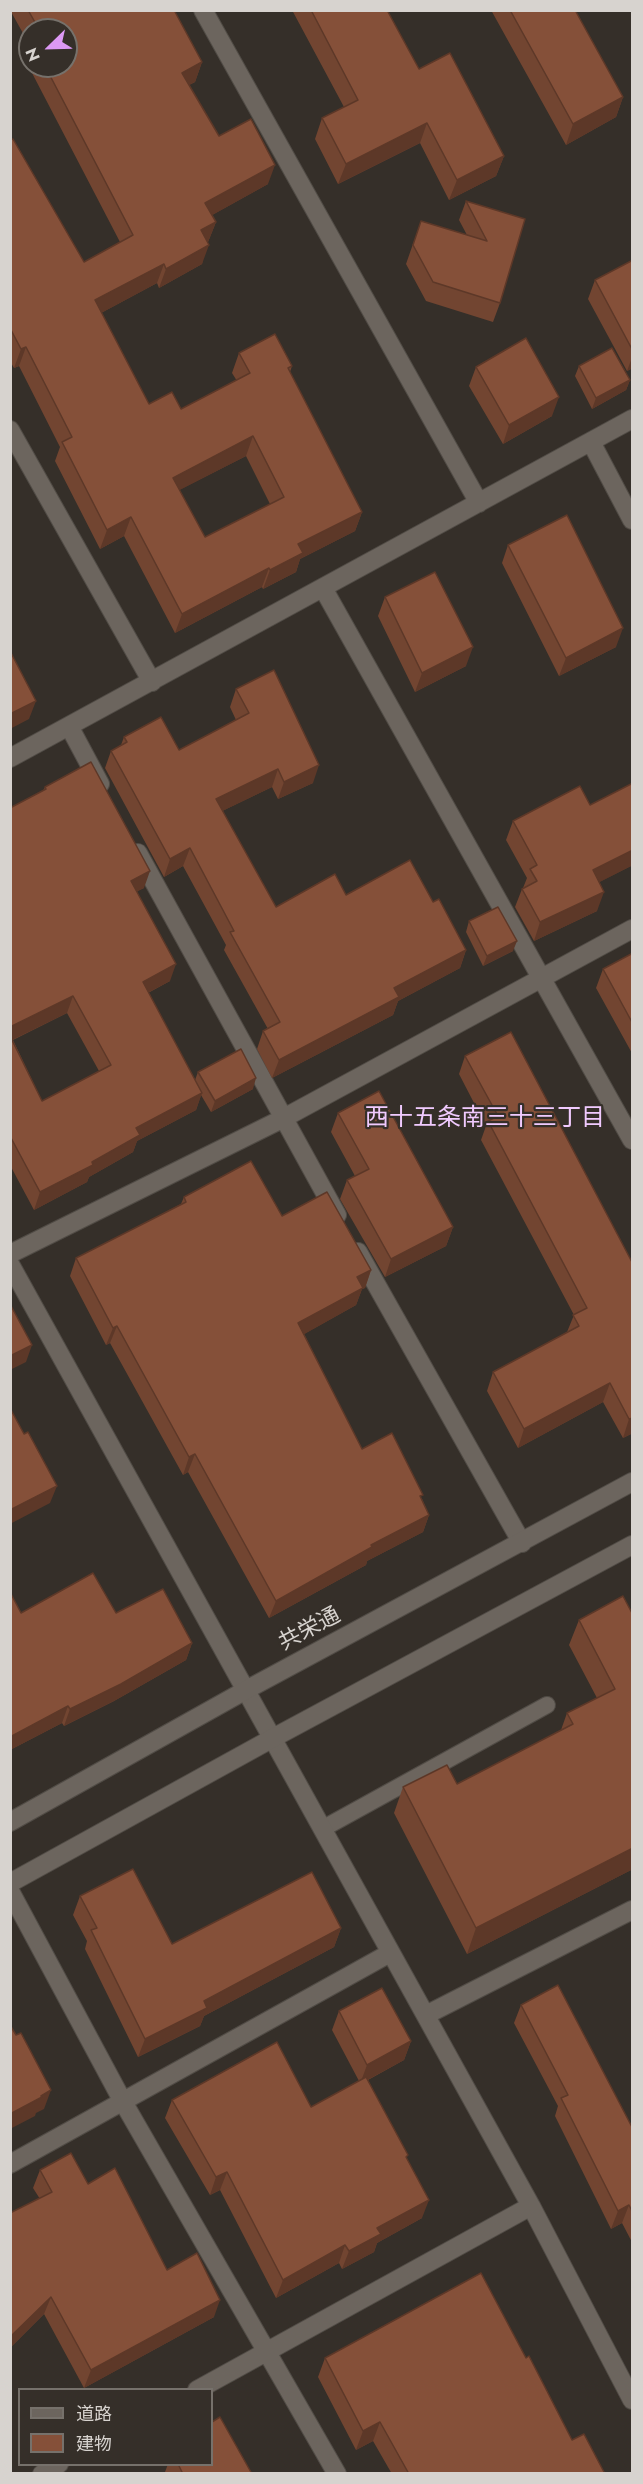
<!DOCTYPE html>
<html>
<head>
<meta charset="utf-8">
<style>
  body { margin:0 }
  #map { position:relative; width:643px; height:2484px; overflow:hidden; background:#352f29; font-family:Jost,"Noto Sans JP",sans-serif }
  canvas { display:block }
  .frame { position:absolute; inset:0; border:12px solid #d7d3cf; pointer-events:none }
  .legend { position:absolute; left:18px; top:2388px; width:195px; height:78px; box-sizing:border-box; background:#352f29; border:2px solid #76716b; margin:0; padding:8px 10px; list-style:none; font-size:18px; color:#d7d3cf }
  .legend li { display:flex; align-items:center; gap:12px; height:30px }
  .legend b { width:30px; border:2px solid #76716b }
  .north { position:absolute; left:18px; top:18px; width:60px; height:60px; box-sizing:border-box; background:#352f29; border:2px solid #76716b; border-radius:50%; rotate:247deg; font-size:16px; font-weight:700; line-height:24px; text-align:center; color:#d7d3cf }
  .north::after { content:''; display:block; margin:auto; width:21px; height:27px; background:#dc99f4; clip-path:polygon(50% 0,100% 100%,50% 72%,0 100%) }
</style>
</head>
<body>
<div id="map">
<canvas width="643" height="2484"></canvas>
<div class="frame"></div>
<ul class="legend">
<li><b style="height:8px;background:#6c655e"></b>道路</li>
<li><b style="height:16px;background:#855039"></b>建物</li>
</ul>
<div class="north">N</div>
</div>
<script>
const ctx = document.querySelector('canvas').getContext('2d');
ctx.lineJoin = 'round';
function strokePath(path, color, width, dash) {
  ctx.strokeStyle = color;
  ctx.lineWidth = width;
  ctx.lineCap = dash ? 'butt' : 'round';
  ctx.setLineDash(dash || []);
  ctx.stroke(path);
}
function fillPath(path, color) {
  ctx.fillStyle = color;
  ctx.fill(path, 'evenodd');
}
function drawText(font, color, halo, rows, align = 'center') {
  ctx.font = font + ' Jost,"Noto Sans JP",sans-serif';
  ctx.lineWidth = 4.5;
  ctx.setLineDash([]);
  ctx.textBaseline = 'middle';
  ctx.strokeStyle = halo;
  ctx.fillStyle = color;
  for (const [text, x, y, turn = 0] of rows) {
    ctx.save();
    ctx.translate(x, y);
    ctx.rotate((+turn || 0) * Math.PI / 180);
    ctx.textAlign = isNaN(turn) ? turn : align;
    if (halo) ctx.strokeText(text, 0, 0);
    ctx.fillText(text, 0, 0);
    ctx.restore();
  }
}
const service = new Path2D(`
  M322,1829l225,-124`);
const minor = new Path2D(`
  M203,10l276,493
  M10,430l142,252
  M591,442l41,78
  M323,588l309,552
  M69,726l31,58
  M10,758l622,-339
  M138,853l199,362
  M358,1252l164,291
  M10,1254l272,-135 350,-190
  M10,1264l521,942 101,194
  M10,1891l112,209 215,374
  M426,2015l206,-105
  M10,2164l380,-211
  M197,2390l334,-184
  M42,2474l17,-10`);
const tertiary = new Path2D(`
  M10,1822l236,-132 386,-208
  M10,1883l263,-145 359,-193`);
strokePath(service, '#514c46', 18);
strokePath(minor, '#514c46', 20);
strokePath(tertiary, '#514c46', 20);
strokePath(service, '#6c655e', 16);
strokePath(minor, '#6c655e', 18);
strokePath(tertiary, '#6c655e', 18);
fillPath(new Path2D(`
  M10,10h164l28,52 -7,20 -6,3 30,51 49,48 -56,31 4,7 -8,20h-1l-5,22 -43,24 -2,-5 -56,30 48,91 32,5 56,-28 -5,-8 7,-20 53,13 -2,6 72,140 -7,19 -55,28 -4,13 -33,17 -1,-2 -87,46 -51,-97 -24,13 -45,-88 5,-14 -41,-81 -5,2 -4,-7v-221l74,122 36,-20 -101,-194 5,-13zM30,30l36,36h-36zM246,456l24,48 -65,33 -26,-47z
  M292,10h95l32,59 85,87 -8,20 -47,24 -29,-57 -82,41 -23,-45 7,-21 22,-11z
  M491,10h84l48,87 -7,20 -50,28z
  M466,201l59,18 -25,84 -7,19 -67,-21 -20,-37 15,-43 46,14 -8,-15z
  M633,260v108l-6,3 -39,-72 7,-19z
  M579,366l51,14 -4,10 -34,19 -17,-33z
  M476,367l76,49 -49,28 -34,-58z
  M508,545l108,102 -57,29 -57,-113z
  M385,597l81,69 -51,26 -37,-76z
  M236,689l77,94 -35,16 -6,-12 -50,24 54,96 70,-12 87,7 33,48 -6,18 -62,33 -5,14 -121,63 -15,-29 6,-18 5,-2 -44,-79 2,-5 -43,-79 -19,11 -59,-109 6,-17 10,-6 3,-8 55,13 57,-30 -6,-13z
  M633,783v82l-34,17 -2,29 -63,30 -19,-34 7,-18 1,-1 4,-10 -21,-38 7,-19 77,-16z
  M45,787l99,101 -7,3 33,90 -22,12 47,87 3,-8 55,17 -42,23 -10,-17 -5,15 -59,31 -4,11 -44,25 -2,5 -53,28 -24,-45v-357l33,-17zM67,1013l32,58 -57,30 -29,-61z
  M469,921l44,30 -30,15 -17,-34z
  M633,953v102l-37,-67 7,-19z
  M465,1056l168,208v169l-10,5 -20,-36 -85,46 -31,-57 6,-19 74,-40 7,-17 -93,-175 5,-14 -27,-52z
  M338,1113l115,114 -7,19 -61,31 -45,-78 7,-19 8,-4 -24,-44z
  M184,1197l98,19 89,54 -6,18 -3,1 -6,16 -52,29 58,115 60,50 7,16 -6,17 -56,29 -1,4 -97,53 -81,-146 -5,3 -73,-132 -4,2 -36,-69 6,-18 105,-54z
  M10,1592l11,21h95l76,30 -6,17 -72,41 -50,25 -2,-3 -52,27z
  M633,1615v254l-166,85 -73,-141 9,-26 54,-3 104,-54 6,-17 30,-15 -28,-53 10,-25z
  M80,1896l92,48 169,-16 -7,19 -130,69 -4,10 -62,31 -53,-108 2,-8 -14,-26z
  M521,2005l112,124v115l-11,-21 -11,6 -56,-113 3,-10 -44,-83z
  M339,2011l72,30 -7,19 -36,20 39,79 15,59 -45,25 -3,9 -32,17 -3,-6 -63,35 -56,-108 -10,5 -45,-77 7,-18 139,7 48,-26 -27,-51z
  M40,2170l48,14 79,86 47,47 -130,71 -40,-74 -34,34v-135l30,-14 -7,-11z
  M325,2358h201l46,82 33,34h-213l-19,-33 -17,9 -38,-73z
  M168,2464h44l40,10h-86l-1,-2z`), '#724531');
fillPath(new Path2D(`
  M202,62l-7,20 -20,10 7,-19z
  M623,97l-7,20 -50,28 7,-21z
  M427,123l-7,20 -82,41 8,-20z
  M504,156l-8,20 -47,24 8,-20z
  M275,165l-7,19 -70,39 7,-20z
  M216,222l-8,20 -14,8 7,-20z
  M209,245l-7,19 -43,24 7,-19z
  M164,264l-7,19 -69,37 7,-20z
  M26,347l-7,19 -5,2 7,-19z
  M633,355v13l-6,3z
  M630,380l-4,10 -34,19 4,-11z
  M559,397l-7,19 -49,28 6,-19z
  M253,436l-7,20 -80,41 7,-19z
  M362,512l-7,19 -55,28 -4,13 -33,17 7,-19 28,-26z
  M131,517l-7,19 -24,13 7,-19z
  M269,568l-7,19 -87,46 7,-19z
  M623,628l-7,19 -57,29 7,-18z
  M473,647l-7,19 -51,26 7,-19z
  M36,701l-7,18 -19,10v-15z
  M319,765l-6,18 -35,16 6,-17z
  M278,769l-6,18 -62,30 6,-18z
  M190,848l-7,18 -19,11 6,-18z
  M633,850v15l-47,24 7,-19z
  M150,871l-6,17 -19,10 6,-17z
  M604,892l-7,19 -63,30 6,-19z
  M517,941l-4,10 -30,15 4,-10z
  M466,950l-6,18 -62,33 -5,14 -121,63 7,-18 115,-72z
  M176,964l-6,17 -34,18 7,-17z
  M73,996l-6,17 -57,28v-14z
  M256,1078l-3,11 -42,23 4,-11z
  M202,1093l-6,17 -59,31 -4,11 -44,25 -2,5 -53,28 6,-18 52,-30 44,-34z
  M453,1227l-7,19 -61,31 6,-18z
  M371,1270l-6,18 -3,1 -6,16 -64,36 6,-18 59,-46z
  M117,1326l-7,17 -4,2 7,-17z
  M32,1345l-6,17 -16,8v-14z
  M610,1383l-7,19 -85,46 6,-19z
  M633,1418v15l-10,5 6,-19z
  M195,1454l-7,18 -5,3 6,-18z
  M57,1486l-7,17 -40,21v-14z
  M429,1515l-6,17 -56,29 -1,4 -97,53 7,-17 95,-56z
  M192,1643l-6,17 -72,41 -50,25 6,-17z
  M68,1706l-6,17 -52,27v-13z
  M633,1848v21l-166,85 9,-26z
  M341,1928l-7,19 -130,69 -4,10 -62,31 7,-18 59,-38z
  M411,2041l-7,19 -44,24 7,-19z
  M51,2090l-7,19 -8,4 -1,3 -25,13v-15z
  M227,2172l-7,18 -10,5 6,-18z
  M429,2200l-7,18 -45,25 -3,9 -32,17 7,-18 28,-23z
  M629,2205l-7,18 -11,6 7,-18z
  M345,2245l-6,18 -63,35 7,-18z
  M51,2297l-7,17 -34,34v-11z
  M220,2300l-6,17 -130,71 7,-18z
  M380,2422l-7,19 -17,9 7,-19z`), '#5d3828');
const building = new Path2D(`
  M28,10h146l28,52 -20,11 37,63 32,-17 24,46 -70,38 11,19 -15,8 8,15 -43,24 -2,-5 -69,36 54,104 23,-12 9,17 69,-36 -11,-20 36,-19 17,32 -4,2 74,144 -64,32 5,9 -33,17 -1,-2 -87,46 -51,-97 -24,13 -45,-88 10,-5 -46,-90 -5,2 -11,-21v-188l3,-1 71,123 49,-27 -88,-169h21v-36h-36v6l-4,-7 10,-5zM253,436l31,61 -79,40 -32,-59z
  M311,10h76l32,59 31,-16 54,103 -47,24 -30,-57 -81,41 -24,-46 36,-18z
  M510,10h65l48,87 -50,27z
  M466,201l59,18 -25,84 -67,-21 -20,-37 8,-24 66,20z
  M633,260v91l-38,-71z
  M526,338l33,59 -50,28 -33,-58z
  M612,348l18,32 -34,18 -17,-32z
  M567,515l56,113 -57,30 -58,-113z
  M435,572l38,75 -51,26 -37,-76z
  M10,651l26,50 -26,13z
  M274,670l45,95 -35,17 -6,-13 -62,30 60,108 59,-33 11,21 64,-35 23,42 6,-3 27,51 -72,38 5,9 -120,63 -16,-29 17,-9 -50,-90 4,-1 -44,-83 -20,11 -59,-108 16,-9 -3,-5 37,-20 18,33 70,-37 -13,-24z
  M91,762l59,109 -19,10 45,83 -33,18 59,111 -66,35 4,7 -48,27 1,3 -53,27 -30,-56v-100l32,65 69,-36 -38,-69 -63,31v-219l36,-19 -1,-2z
  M633,783v67l-40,20 11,22 -64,30 -18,-33 15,-8 -7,-12 7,-4 -24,-44 67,-35 10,19z
  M498,907l19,34 -30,15 -18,-35z
  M633,953v71l-30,-55z
  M511,1032l122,232v154l-4,1 -19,-36 -86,46 -31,-57 86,-46 -6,-11 14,-7 -99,-187 10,-5 -33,-60z
  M241,1049l15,29 -41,23 -17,-29z
  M379,1091l74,136 -62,32 -44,-79 22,-11 -31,-56z
  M251,1161l31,55 45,-24 44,78 -14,7 6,11 -65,35 64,126 30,-16 31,62 -3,1 9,19 -58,30 1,2 -96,54 -81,-147 -6,3 -72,-131 -4,2 -37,-70 110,-56 -2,-5z
  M10,1304l22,41 -22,11z
  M10,1408l14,26 4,-2 29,54 -47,24z
  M93,1573l23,40 47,-24 29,54 -71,41 -51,25 -2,-3 -58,31v-145l11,21z
  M623,1596l10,19v233l-157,80 -73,-141 44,-22 10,19 116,-60 -6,-11 48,-24 -36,-69z
  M133,1869l39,75 140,-72 29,56 -137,73 3,7 -62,31 -54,-109 6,-2 -17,-32z
  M558,1985l75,144v84l-4,-8 -11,6 -57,-113 7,-3 -47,-90z
  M382,1988l29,53 -44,24 -28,-54z
  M10,2025l6,10 5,-2 30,57 -10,6 1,1 -32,17z
  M277,2042l34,65 55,-30 42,78 -2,2 23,43 -52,28 4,6 -32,17 -4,-6 -62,35 -56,-108 -11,5 -44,-77z
  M71,2153l17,31 27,-16 52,102 30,-17 23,47 -129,70 -40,-73 -41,40v-124l42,-21 -12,-22z
  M481,2273l45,85 3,-2 43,84 12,-6 21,40h-196l-29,-52 -17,9 -38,-73z
  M220,2417l32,57h-69l-5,-10h34v-42z`);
fillPath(building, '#855039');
strokePath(building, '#5d3828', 1.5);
drawText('22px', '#d7d3cf', '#352f29', [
  ["共栄通",310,1630,-28]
]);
drawText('24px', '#f0cafe', '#352f29', [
  ["西十五条南三十三丁目",485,1119]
]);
</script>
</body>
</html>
